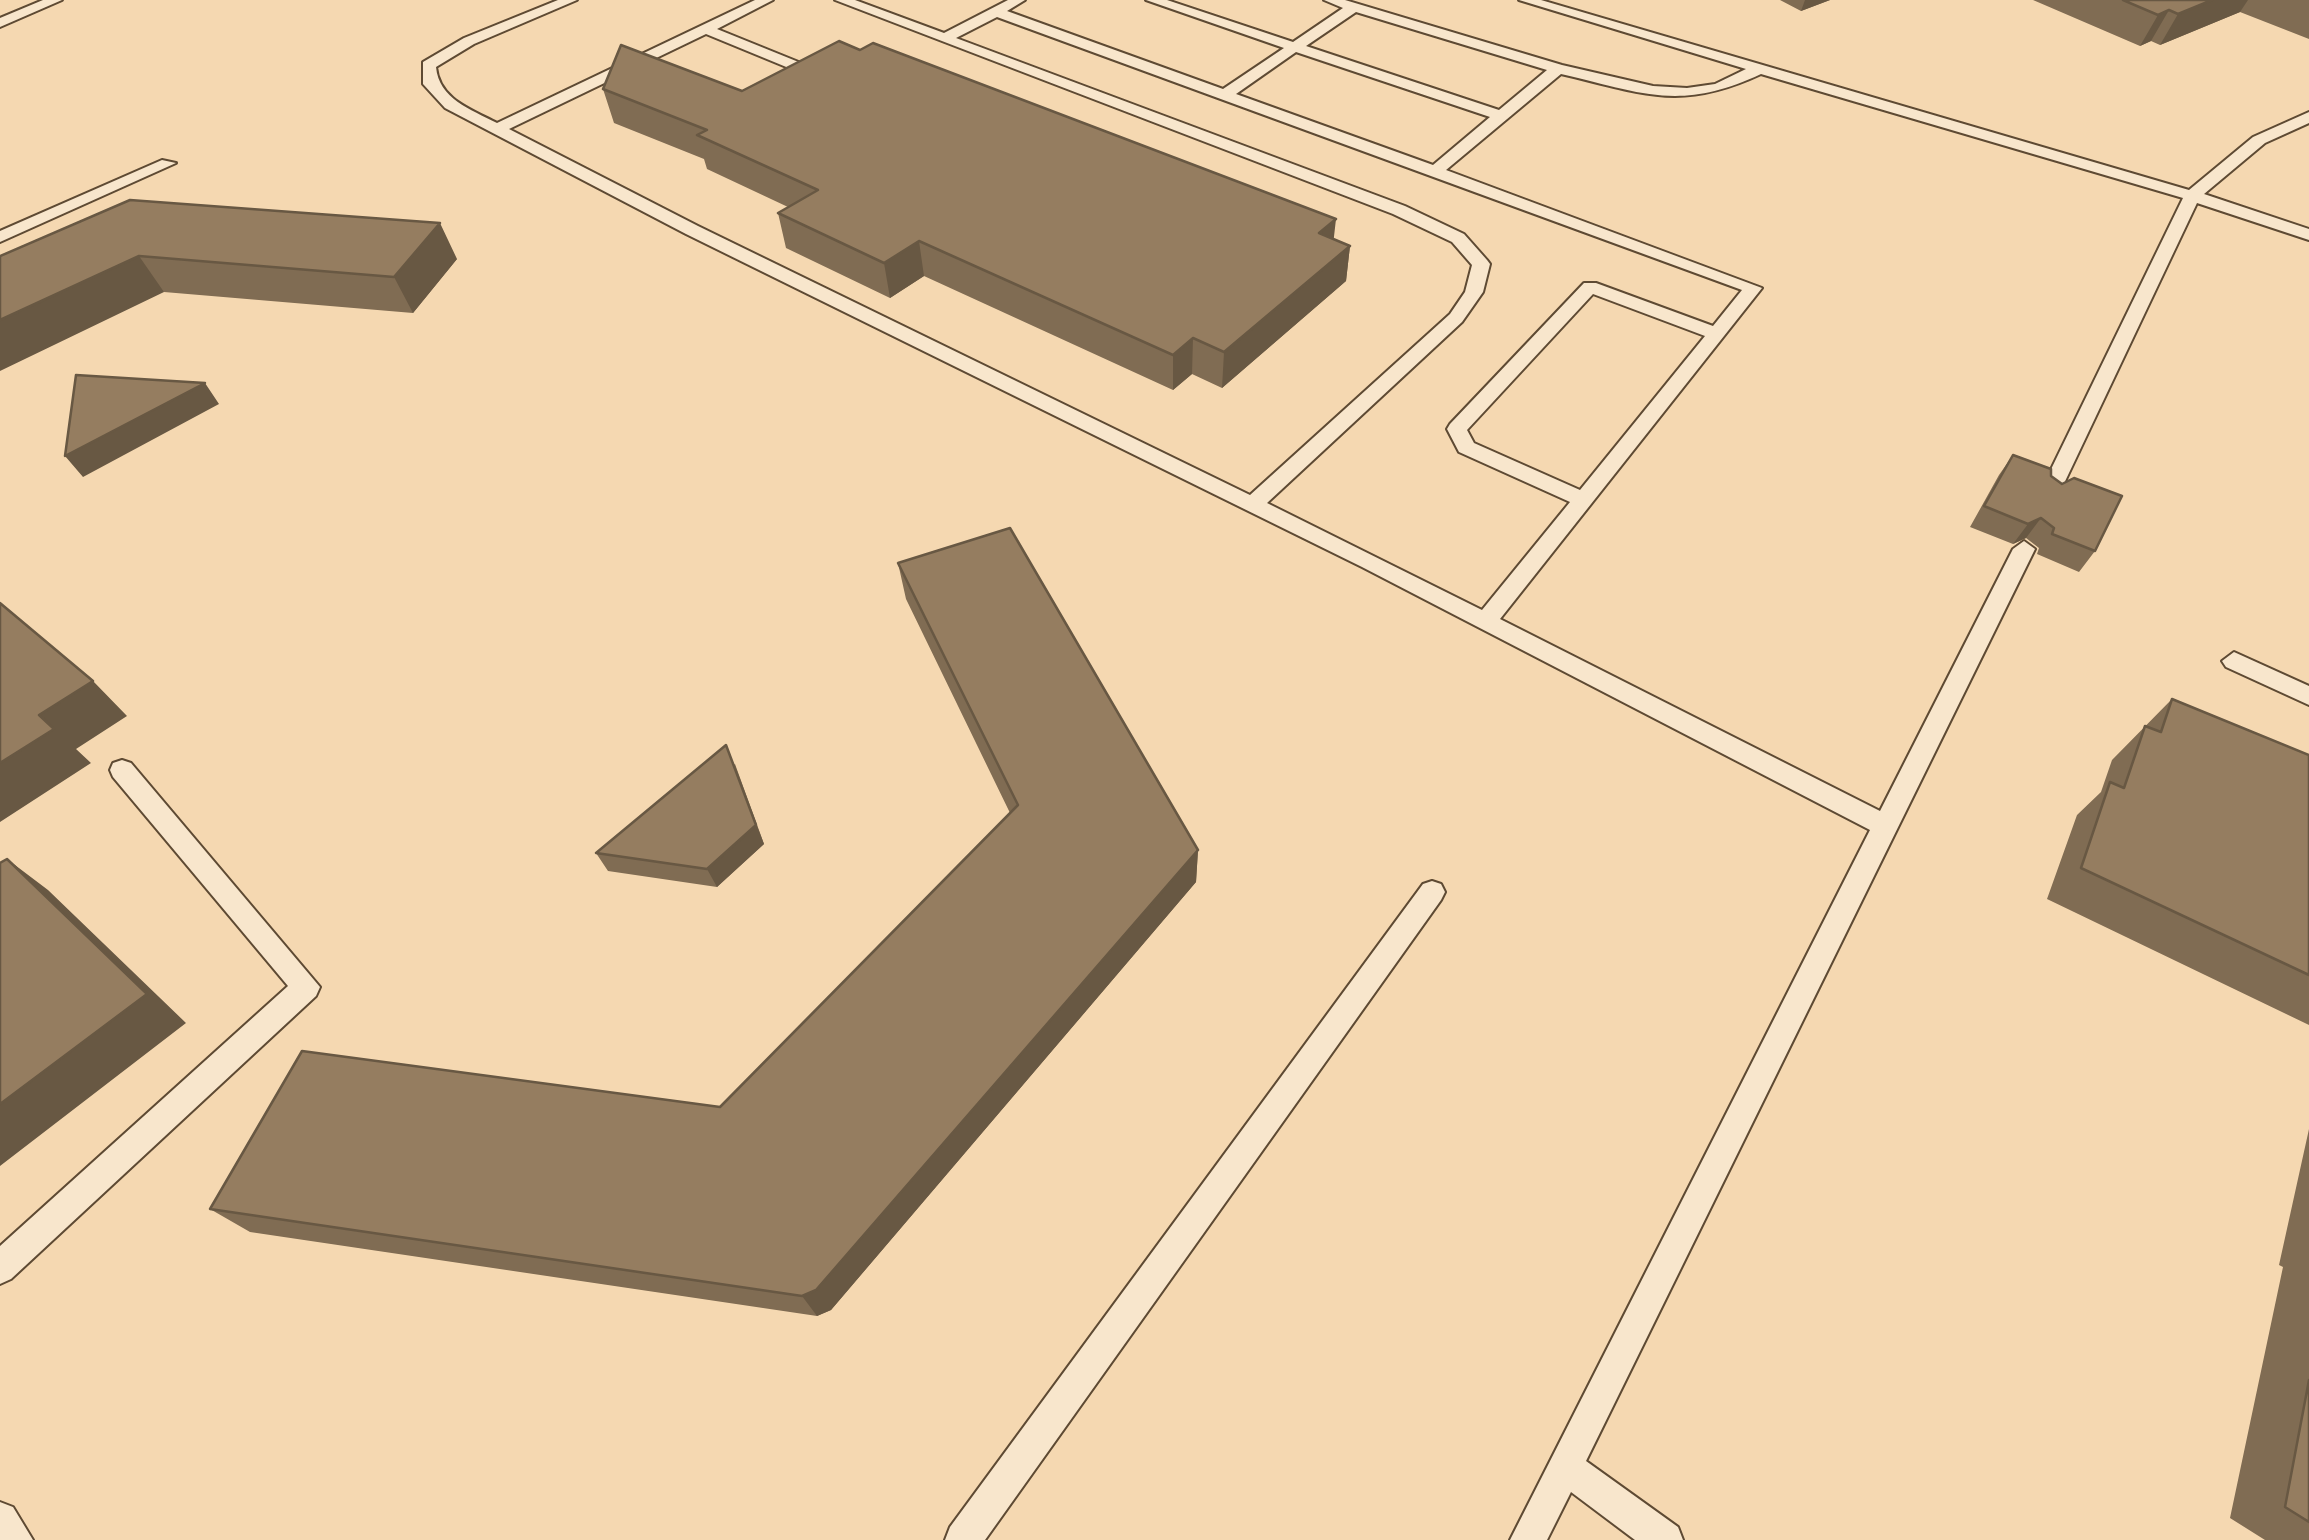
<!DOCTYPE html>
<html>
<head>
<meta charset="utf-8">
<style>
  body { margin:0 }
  canvas { display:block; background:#f5d8b1 }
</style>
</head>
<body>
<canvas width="2309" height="1540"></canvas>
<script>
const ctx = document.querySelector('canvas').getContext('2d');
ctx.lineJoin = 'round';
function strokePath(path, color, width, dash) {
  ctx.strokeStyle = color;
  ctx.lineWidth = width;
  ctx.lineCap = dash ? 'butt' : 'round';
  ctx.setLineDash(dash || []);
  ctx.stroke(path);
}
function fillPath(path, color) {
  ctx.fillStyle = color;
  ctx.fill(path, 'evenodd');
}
const service = new Path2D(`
  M43,0h19l-62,27v-9z
  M558,0h19l-103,44 -38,23c3,32 34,42 61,56l258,-123h18l-56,29 89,36v6h-10l-90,-37 -197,95 189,97 552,269 200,-181 15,-22 7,-27 -20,-23 -59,-28 -558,-214h20l89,33 64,-33h17l-18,11 216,78 61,-41 -138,-48h21l126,42 50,-34 -19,-8h21l217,65 91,21 34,2 28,-4 31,-15 -227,-69h22l648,190 64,-53 56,-25v11l-44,20 -61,51 105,35v11l-112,-37 -138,291 -10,7 -10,-7 144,-296 -422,-124c-81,38 -118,19 -200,0l-115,96 316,118 -262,331 380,192 133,-262 11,-8 11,8 -449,912 92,66 5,13h-48l-64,-48 -24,48h-37l360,-710 -508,-263 -676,-333 -241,-126 -22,-24v-22l41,-24zM1356,12l191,58 -48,40 -193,-64zM997,17l745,273 -29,36 -117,-43h-12l-134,141 -3,5 12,23 111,50 -88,108 -215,-107 195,-181 21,-30 7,-28 -3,-4 -23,-26 -59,-28 -449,-168zM1296,52l194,65 -57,48 -197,-71zM1593,294l112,42 -125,154 -106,-47 -7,-13z
  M162,160l14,3 -176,79v-11z
  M2234,652l75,34v19l-83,-38 -4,-6z
  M122,760l9,3 189,224 -4,9 -305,283 -11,5v-38l288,-260 -175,-209 -3,-7 3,-7z
  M1432,881l9,3 4,8 -4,8 -456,640h-40l5,-13 473,-643z
  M0,1502l13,5 20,33h-33z`);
strokePath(service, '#5e4a33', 4);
fillPath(service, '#f8e6cc');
fillPath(new Path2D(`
  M1780,0h50l-29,11z
  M2033,0h276v39l-69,-27 -80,33 -9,-4 -11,5z
  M603,89l139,2 592,148 16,7 -4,35 -124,107 -30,-14 -19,16 -249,-114 -34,22 -104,-50 -8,-35 10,-6 -81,-38 -3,-10 -90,-36z
  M0,256l457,3 -44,54 -249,-21z
  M2013,455l38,21 44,75 -16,21 -42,-18 2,-6 -13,-10 -13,6 -43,-17 29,-52z
  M898,563l300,287 -2,32 -365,428 -14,6 -567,-84 -40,-23 510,-102 290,-294 -104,-214z
  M2172,699l137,56v270l-262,-126 30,-84 24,-23 11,-32z
  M735,764l29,80 -47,43 -109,-16 -12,-18z
  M2309,1129v411h-44l-35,-22 53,-251 -4,-2z`), '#806c53');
fillPath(new Path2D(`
  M1805,0h25l-29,11z
  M2212,0h36l-8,12 -80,33 18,-31z
  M2169,10l-18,31 -11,5 18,-31z
  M1336,219l-4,35 -13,-21z
  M440,223l17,36 -44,54 -19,-36z
  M919,241l5,35 -34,22 -6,-35z
  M1350,246l-4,35 -124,107 2,-36z
  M139,256l25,36 -164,79v-51z
  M1193,338l-1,36 -19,16v-35z
  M205,383l14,21 -136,73 -18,-21z
  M2041,518l-15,20 -13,6 15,-20z
  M93,681l34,35 -51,33 15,14 -91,59v-59l39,-48z
  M726,745l38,99 -47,43 -10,-18z
  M1198,850l-2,32 -365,428 -14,6 -15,-20z
  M7,859l41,31 138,133 -186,143v-62z`), '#685843');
const building = new Path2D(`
  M2123,0h89l-34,14 -9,-4 -11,5z
  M839,41l21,9 13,-7 463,176 -17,14 31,13 -126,106 -31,-14 -20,17 -254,-114 -35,22 -106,-50 40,-23 -121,-55 10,-5 -104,-41 18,-44 121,46z
  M130,200l310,23 -46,54 -255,-21 -139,64v-64z
  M76,375l129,8 -140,73z
  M2013,455l38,14v7l11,8 12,-6 48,18 -27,55 -43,-17 2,-6 -13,-10 -13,6 -44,-18z
  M1010,528l188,322 -382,440 -14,6 -592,-87 92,-158 418,56 298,-302 -120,-242z
  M0,603l93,78 -54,34 15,14 -54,34z
  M2172,699l137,56v220l-228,-107 29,-86 14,6 21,-62 16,6z
  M726,745l30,80 -49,44 -111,-16z
  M7,859l140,135 -147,110v-241z
  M2309,1380v142l-24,-15z`);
fillPath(building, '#957d60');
strokePath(building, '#685843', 2.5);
</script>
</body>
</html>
